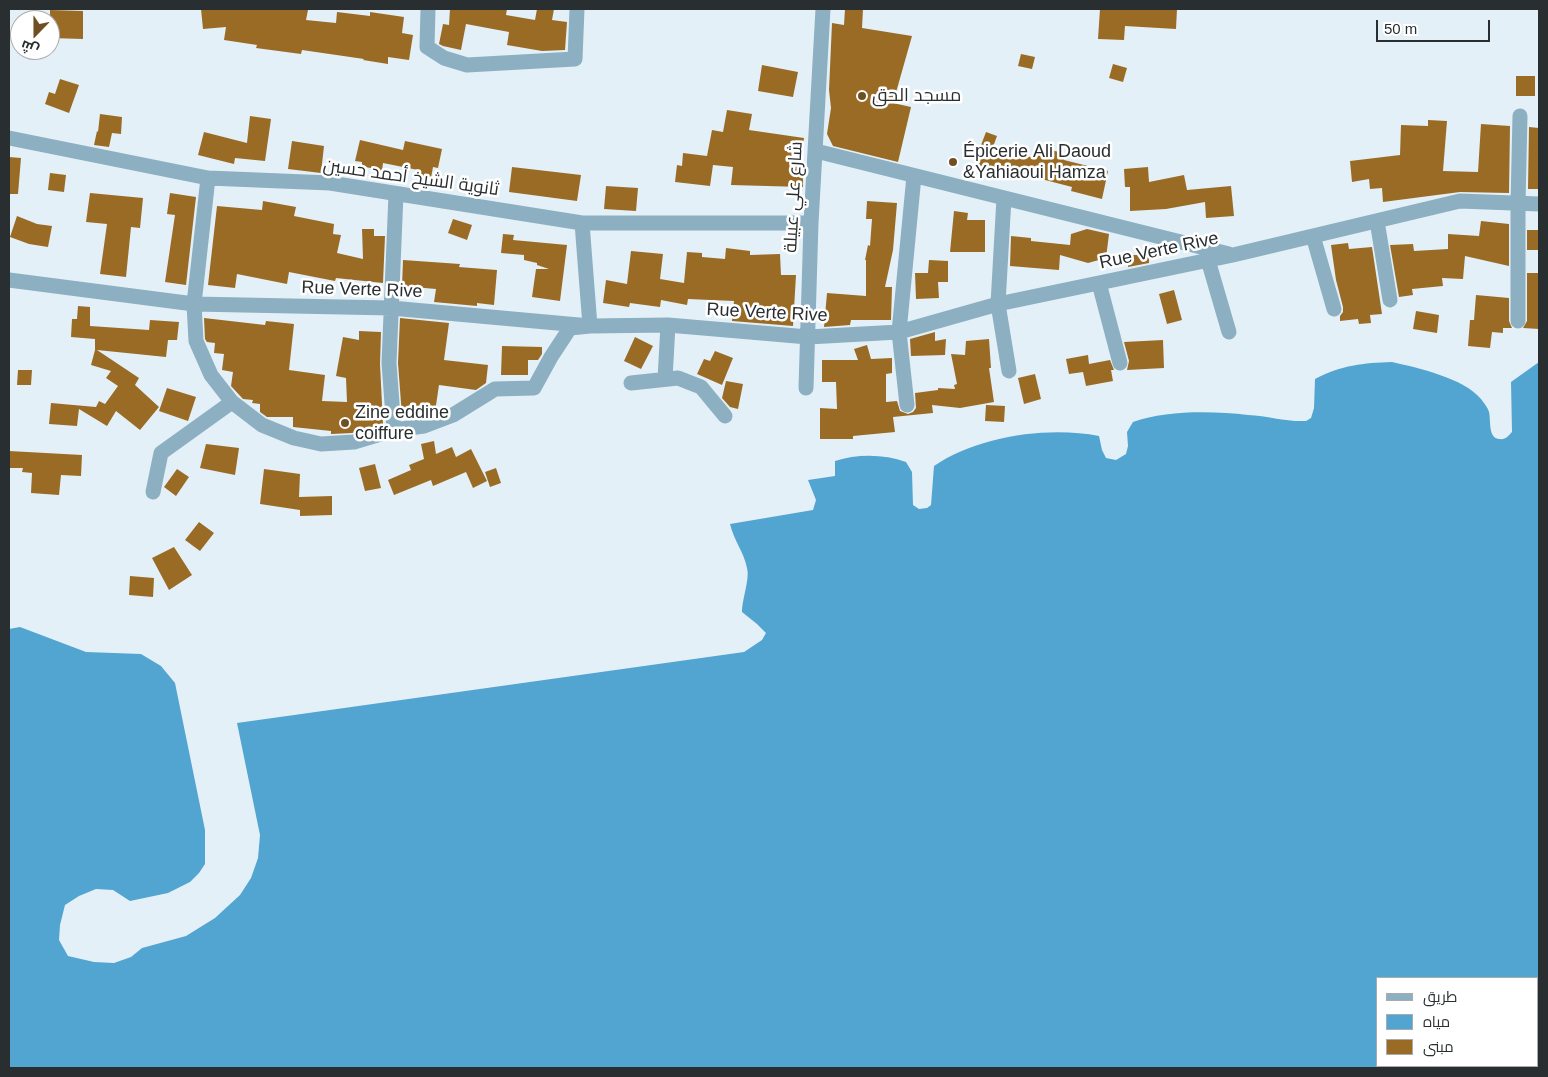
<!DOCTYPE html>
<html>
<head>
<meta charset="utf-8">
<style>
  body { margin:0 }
  #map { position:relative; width:1548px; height:1077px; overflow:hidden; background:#e4f0f7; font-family:Helvetica,Cairo,sans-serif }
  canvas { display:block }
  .frame { position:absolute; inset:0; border:10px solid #292e30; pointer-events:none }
  .legend { position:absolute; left:1376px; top:977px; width:162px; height:90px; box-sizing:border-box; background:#fff; border:1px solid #a9abac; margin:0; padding:6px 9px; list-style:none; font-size:15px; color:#292e30 }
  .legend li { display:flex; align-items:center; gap:10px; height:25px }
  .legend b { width:25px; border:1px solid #a9abac }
  .north { position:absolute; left:10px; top:10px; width:50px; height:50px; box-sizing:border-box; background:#fff; border:1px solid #a9abac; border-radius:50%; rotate:202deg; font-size:14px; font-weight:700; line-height:20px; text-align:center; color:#292e30 }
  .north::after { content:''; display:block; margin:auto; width:18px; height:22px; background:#6f5025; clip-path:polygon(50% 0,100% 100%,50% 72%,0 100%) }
  .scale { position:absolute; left:1376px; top:20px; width:114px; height:22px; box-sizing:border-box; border:2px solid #292e30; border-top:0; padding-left:6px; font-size:15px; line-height:18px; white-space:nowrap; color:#292e30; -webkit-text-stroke:4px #fff; paint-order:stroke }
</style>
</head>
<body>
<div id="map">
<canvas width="1548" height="1077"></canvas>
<div class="frame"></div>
<ul class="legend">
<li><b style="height:6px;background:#8dafc2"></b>طريق</li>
<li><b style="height:14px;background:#52a5d0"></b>مياه</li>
<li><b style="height:14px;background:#9a6b25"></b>مبنى</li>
</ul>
<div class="north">ش</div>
<div class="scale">50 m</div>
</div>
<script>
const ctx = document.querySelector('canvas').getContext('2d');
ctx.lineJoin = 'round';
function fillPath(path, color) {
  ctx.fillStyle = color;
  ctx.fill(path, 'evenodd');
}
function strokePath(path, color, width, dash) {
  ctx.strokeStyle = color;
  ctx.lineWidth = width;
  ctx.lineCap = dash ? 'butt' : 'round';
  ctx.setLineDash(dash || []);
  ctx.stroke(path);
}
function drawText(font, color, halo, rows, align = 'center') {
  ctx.font = font + ' Helvetica,Cairo,sans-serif';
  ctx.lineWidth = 5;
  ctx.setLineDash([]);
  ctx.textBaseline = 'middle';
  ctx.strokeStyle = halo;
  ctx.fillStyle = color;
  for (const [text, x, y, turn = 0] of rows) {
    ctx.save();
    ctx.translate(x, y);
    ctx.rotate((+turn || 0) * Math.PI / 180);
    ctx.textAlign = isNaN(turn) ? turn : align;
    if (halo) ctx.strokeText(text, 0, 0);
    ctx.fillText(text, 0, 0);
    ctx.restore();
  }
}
fillPath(new Path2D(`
  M1392,362c26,6 72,16 89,37 3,4 7,9 8,13 2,8 -1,26 10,27 7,1 9,-3 13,-7l-1,-50 28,-20v706h-1530v-439l11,-2 66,25 55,2 20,12 14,17 30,147v34l-6,9 -9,9 -22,11 -38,8 -17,-11 -17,-1 -17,7 -14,9 -5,20 -1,15 9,16 26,6 20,1 17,-6 11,-9 44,-12 29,-18 25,-23 11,-17 7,-20 2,-23 -23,-112 507,-71 18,-12 4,-7 -9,-9 -15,-12c0,-13 8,-33 5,-44 -3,-16 -13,-27 -17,-44l83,-14 3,-10 -8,-20 27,-4v-15c22,-7 49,-7 71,1l6,10 1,33 6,4 8,-1 4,-3 3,-39c44,-30 114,-40 165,-30l3,14 4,8 10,2 10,-6 2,-8 -1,-14 6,-10c33,-12 80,-11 115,-7 20,1 39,7 58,6l5,-3 3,-10 1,-29c27,-14 48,-16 77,-17zM1377,978h160v88h-160z`), '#52a5d0');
fillPath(new Path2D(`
  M201,9h96l11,1 -2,10 30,3 1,-11 33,4v-4l34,5 -2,16 11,2 -4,25 -21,-3v7l-25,-4 1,-1 -62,-9 -1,4 -45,-6 1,-3 -33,-5 2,-13 -23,2z
  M450,9h57l-1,6 29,5 2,-11h17l-2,11 15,2 -2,28 -23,1 -35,-6 2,-13 -43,-8 -5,26 -18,-4 -4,-2 4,-20 6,1z
  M845,9h18l-1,19 50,8 -19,67 18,4 -13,55 -65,-16 -6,-12 4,-26 -2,-18 3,-67 12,2z
  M1100,9h77l-1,20 -51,-3 -1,14 -26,-1z
  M50,10l33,1v28l-33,-1z
  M1021,54l14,3 -3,12 -14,-3z
  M1113,64l14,4 -4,14 -14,-4z
  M762,65l36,7 -5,25 -35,-6z
  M1516,76h19v20h-19z
  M60,79l19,6 -10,28 -24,-9 4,-12 6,2z
  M727,110l25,4 -3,16 55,8 -3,19h2v30l-72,-2 2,-18 -20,-2 -3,21 -35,-4 2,-17 5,1 1,-13 24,3 5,-26 11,2z
  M100,114l22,3 -1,17 -9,-1 -3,14 -15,-2 3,-14 1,1z
  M250,116l21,3 -6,42 -30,-3 -1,6 -36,-9 6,-23 43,11z
  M1428,120l19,1 -4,50 35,1 3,-48 29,2 -1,67 -49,-1 -77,10 -1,-14 -12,1 -1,-10 -17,3 -2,-21 50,-6 1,-30 27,1z
  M1529,127l10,1v61h-11z
  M986,132l11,4 -4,11 41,11 3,-12 29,8 -2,6 44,11 -6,28 -31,-8 1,-4 -50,-13 -1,6 -48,-14z
  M360,140l43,10 2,-9 37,8 -4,19 -5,-1 -2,11 -14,-3 1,-5 -35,-7 -1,8 -20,-5v-4l-7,-1z
  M292,141l32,5 -3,27 -33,-4z
  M9,157l12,1 -3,36h-9z
  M512,167l69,8 -4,26 -68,-9z
  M1148,167l1,15 35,-7 3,15 44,-4 3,30 -28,2 -1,-16 -39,7 -36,2v-24h-5l-1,-18z
  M50,173l16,2 -2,17 -16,-2z
  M606,186l32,2 -2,23 -32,-2z
  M90,193l53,5 -3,30 -9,-1 -5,50 -26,-3 7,-50 -21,-2z
  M170,193l26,4 -10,88 -21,-3 10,-67 -8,-1z
  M263,201l33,6 -2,9 40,8 -1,10 8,1 -4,18 26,6 -1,-30h12v7h11l-2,47 -47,-5 -1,3 -46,-9 -2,12 -50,-10 -2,14 -27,-3 9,-79 45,4z
  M867,201l30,2 -4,47 -8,37h7l-1,33h-40l-1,5 -26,2 3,-34 39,3v-36h-1l3,-15 2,1 2,-27h-6z
  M954,211l14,2 -1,7h18v32h-35z
  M17,216l20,8 15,2 -4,21 -19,-3 -19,-7z
  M453,219l19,6 -5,15 -19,-7z
  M1481,221l28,3v42l-44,-10 -2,23 -21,-1 1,8 -31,3 1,6 -14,2 -9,-52 23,-1 1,7 34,-2v-15l31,2z
  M1087,229l22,5 -3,24 -18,5 -28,-8 -1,15 -49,-4 1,-30 20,2v3l39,4 1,-11z
  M1527,230h12v20h-12z
  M503,234l11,1 -1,5 54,5 -7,56 -28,-4 4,-28h13l-12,-4v-2l-13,-3v-5l-23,-2z
  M1348,243l1,6 23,-2 10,67 -12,1 1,8 -12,1 -1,-5 -18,2v-5l3,-4v-5l-7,-27 -5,-35z
  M726,248l24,3v4l30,-1 1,21h15l-3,51 -61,-5 2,-20 -46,-2 -1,6 -26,-5 -1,7 -30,-4 -1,4 -26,-4 3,-23 21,4 4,-33 32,3 -3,25 24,4 3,-31 15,1v4l23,2z
  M1128,255h21v8l-21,4z
  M403,260l57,4 -1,3 38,3 -3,35 -17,-2v3l-43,-4 2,-13 -34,-3z
  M929,260l19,1v21h-10l1,16 -23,1 -1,-26h13z
  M1527,273h12v56l-16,-1 4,-7z
  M1174,290l8,30 -15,4 -8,-30z
  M1476,295l33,3v23l3,7h-9v5l-11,-1 -2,16 -22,-2 2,-26h4z
  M78,306l12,1v19l59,4 1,-10 29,2 -2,18h-9l-2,17 -69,-7 42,28 -4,7 24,22 -19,23 -24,-19 -9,15 -28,-17 -2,17 -28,-2 2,-21 45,4 3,-6 6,3 13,-18 -12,-8 5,-7 -20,-6 4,-15v-11l-24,-2 1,-18h5z
  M1416,311l23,4 -2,18 -24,-4z
  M204,318l61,7 1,-4 28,3 -5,46 36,5 -3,26 25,1 -1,-24 -10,-2 7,-39 16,3v-9l22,1 -1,32 3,60 -31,9 -21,1v-3l-38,-4v-10h-26l-7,-5v-8l-8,-1 1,-3 -10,-1 -12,-13 2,-14 -11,-2 2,-16 -10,-1 1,-10 -8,-1 -2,-3z
  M400,318l49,5 -5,37 44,5 -2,18 -10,7 -37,-5 -4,27 -13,5 -20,-1 -4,-53z
  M935,332v9l11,-2 -1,16 -34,1 -1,-17z
  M635,337l18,9 -12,23 -17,-8z
  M989,339l2,29h-2l5,34 -34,6 -28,-3 1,8 -40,4 2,15 -42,4v3h-33v-31l17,1 -1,-27h-14v-22h36l-4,-11 13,-4 4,14 21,-1v15l-6,1v28l11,-1 3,10 8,3 5,-2 3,-4 -1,-15 23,-3v-2l17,1 -1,-4 3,-1 -6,-30 14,1 1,-14z
  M1163,340l1,28 -37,2 2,-9 -5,-19z
  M502,346l40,1v7l-4,6h-10v15h-27z
  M715,351l18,7 -11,27 -25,-11 7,-15 6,2z
  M1088,355l1,9 21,-4 4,10h-3l2,11 -27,5 -3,-14 -14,2 -3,-15z
  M18,370h14l-1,15h-14z
  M1035,374l6,25 -17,5 -6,-26z
  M726,381l17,3 -5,25 -8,-2 -8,-9z
  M167,388l29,9 -8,24 -29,-10z
  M986,405l19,1 -1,16 -19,-1z
  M434,441l2,13 16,-7 4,10 15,-8 16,32 -14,7 -7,-16 -33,14 -2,-6 -37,15 -6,-15 23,-10 -2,-5 15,-6 -3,-15z
  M206,444l33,4 -4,27 -35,-7z
  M9,451l73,4 -1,21 -20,-1 -2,20 -28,-2 1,-20 -10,-1 1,-4h-14z
  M375,464l6,24 -16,3 -6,-23z
  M496,468l5,15 -11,4 -5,-15z
  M177,469l12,8 -13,19 -12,-9z
  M264,469l36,5 -1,23 33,-1v19l-32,1v-6l-40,-6z
  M199,522l15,11 -14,18 -15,-11z
  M174,547l18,28 -23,15 -17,-32z
  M130,576l24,2 -1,19 -24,-2z`), '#9a6b25');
strokePath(new Path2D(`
  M428,9l-1,38 17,11 23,7 108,-6 2,-50
  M9,138l199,40 122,5 252,40h229
  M816,151l413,103
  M208,178l-14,126 2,37 15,34 21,27 30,23 32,13 27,6 33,-2 40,-12 30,-4 29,-11 42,-26 39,-1 17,-31 19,-29 20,-2 -8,-103
  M1004,198l-6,106 11,67
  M1377,221l13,79
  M1313,236l21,73
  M1208,260l21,72
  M9,280l185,24 197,4 199,18 78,-1 140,12 91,-5 99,-28 235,-49 227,-54 79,3
  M1099,283l21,80
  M1518,321v-117l2,-88
  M665,379l3,-54
  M631,383l47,-5 23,9 24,29
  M806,388l5,-165 12,-214
  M907,405l-8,-73 15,-156
  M394,430l-5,-67 7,-169
  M153,492l8,-39 71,-51`), '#8dafc2', 15);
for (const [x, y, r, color] of [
  [862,96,5,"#6f5025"],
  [953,162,5,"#6f5025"],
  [345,423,5,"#6f5025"]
]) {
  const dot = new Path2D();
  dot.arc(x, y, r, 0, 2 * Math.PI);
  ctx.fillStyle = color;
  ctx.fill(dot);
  strokePath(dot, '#fff', 2);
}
drawText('18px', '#292e30', '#fff', [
  ["مسجد الحق",872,96],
  ["Épicerie Ali Daoud",963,152],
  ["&Yahiaoui Hamza",963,173],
  ["Zine eddine",355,413],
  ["coiffure",355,434]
], 'left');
drawText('18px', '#292e30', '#fff', [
  ["ثانوية الشيخ أحمد حسين",411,178,8],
  ["شارع علي عبيلة",794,197,-87],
  ["Rue Verte Rive",1159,251,-12],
  ["Rue Verte Rive",362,290,2],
  ["Rue Verte Rive",767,313,3]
]);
</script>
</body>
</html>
